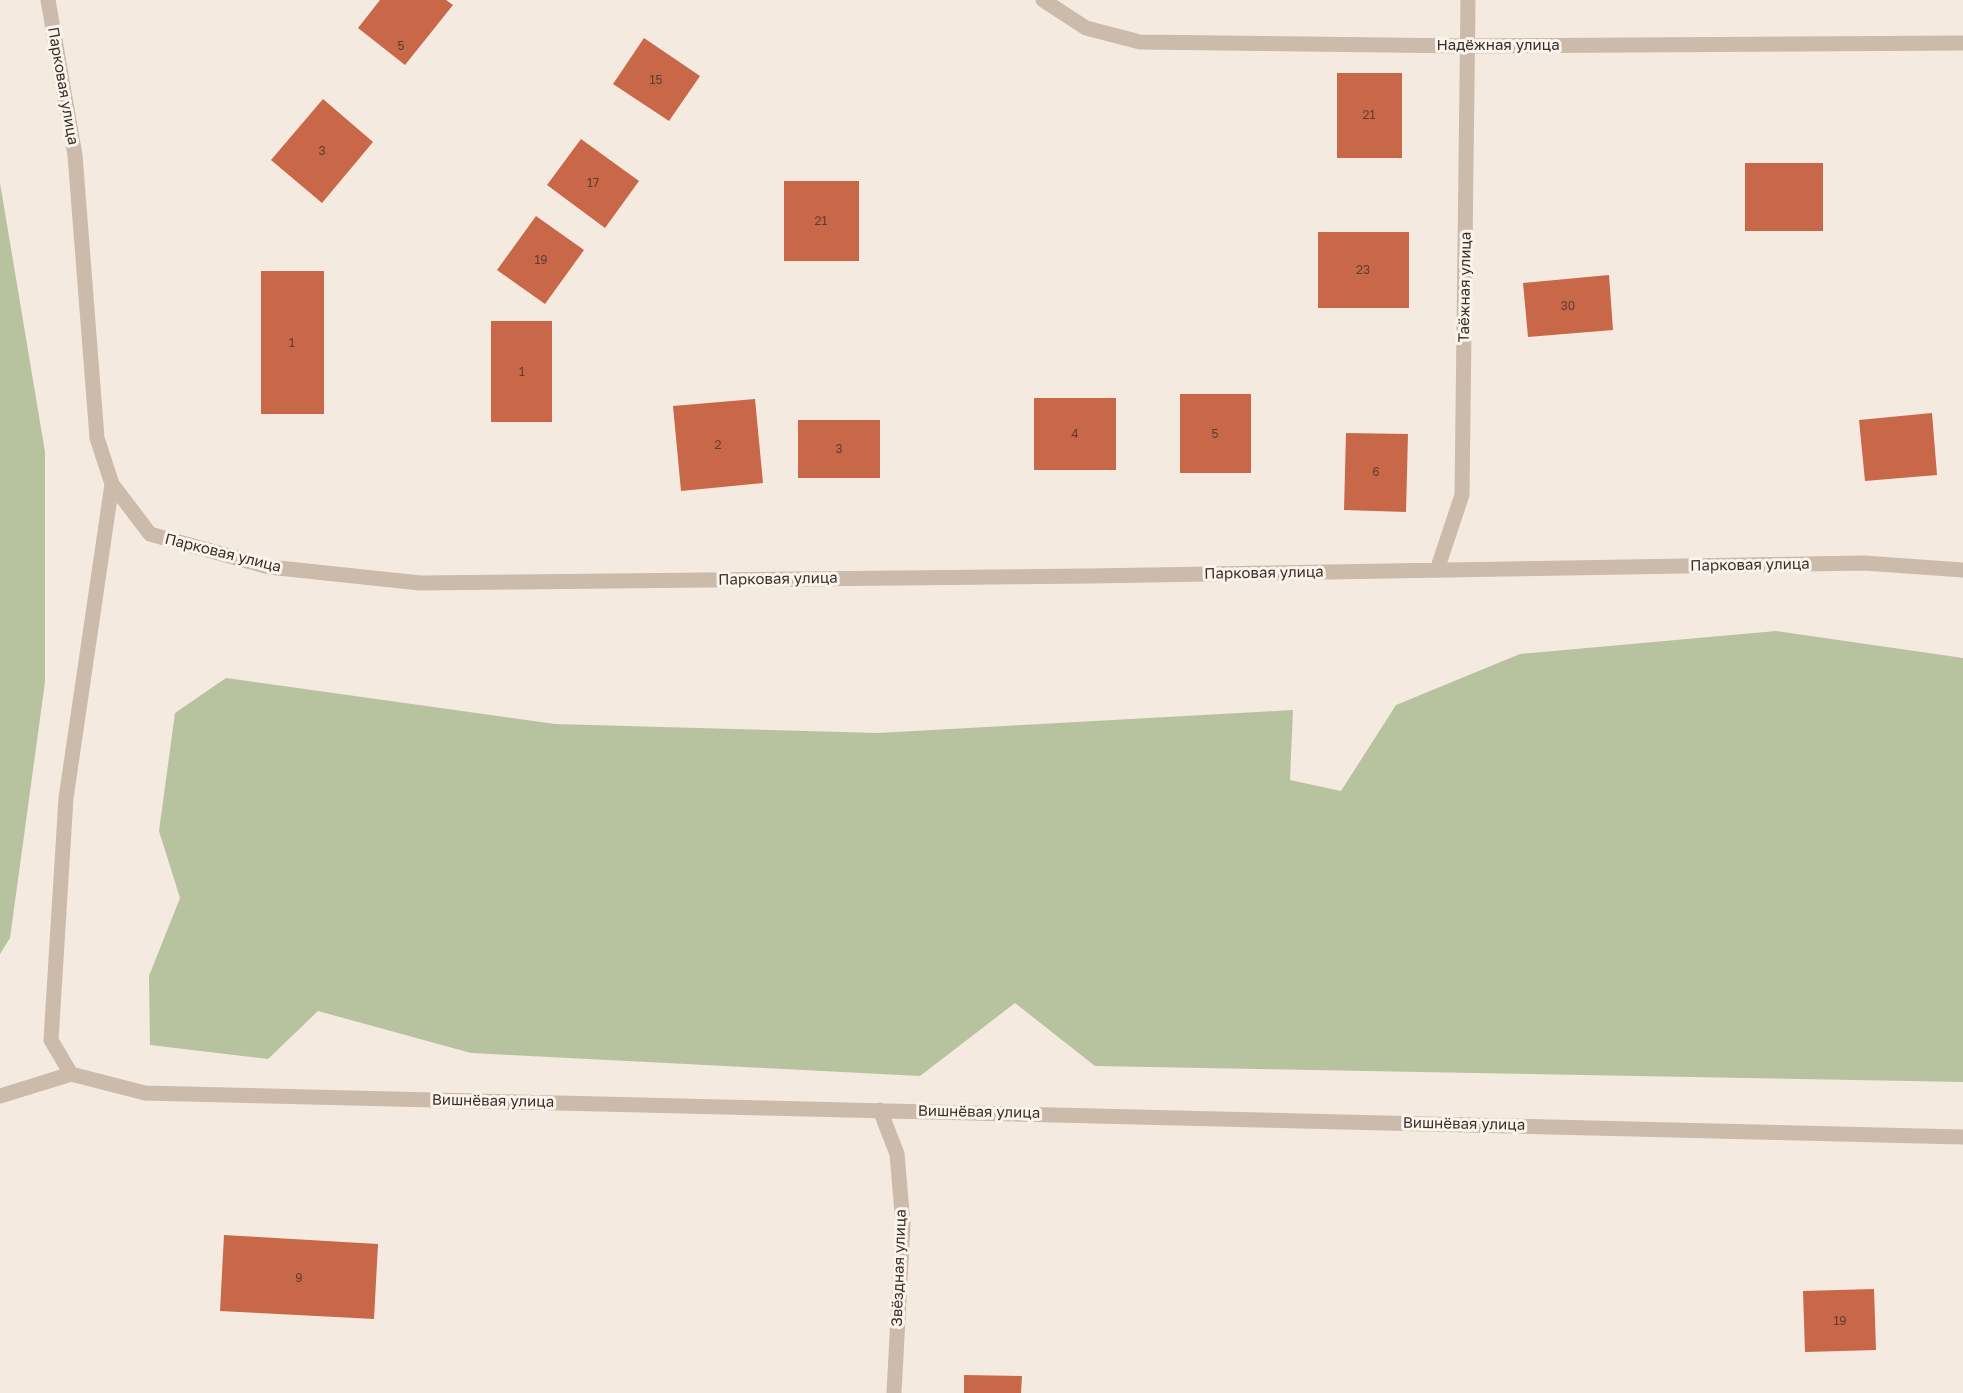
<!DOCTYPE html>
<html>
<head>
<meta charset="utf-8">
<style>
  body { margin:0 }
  canvas { display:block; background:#f4eadf }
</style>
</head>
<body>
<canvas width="1963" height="1393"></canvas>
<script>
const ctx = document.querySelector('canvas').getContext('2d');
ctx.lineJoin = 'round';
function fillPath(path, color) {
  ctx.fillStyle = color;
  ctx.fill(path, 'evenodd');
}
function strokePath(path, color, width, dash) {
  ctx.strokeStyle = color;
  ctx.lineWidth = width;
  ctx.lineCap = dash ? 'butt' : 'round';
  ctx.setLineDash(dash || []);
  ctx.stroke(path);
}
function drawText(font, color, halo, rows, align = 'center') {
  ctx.font = font + ' "Golos Text",sans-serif';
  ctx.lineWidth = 6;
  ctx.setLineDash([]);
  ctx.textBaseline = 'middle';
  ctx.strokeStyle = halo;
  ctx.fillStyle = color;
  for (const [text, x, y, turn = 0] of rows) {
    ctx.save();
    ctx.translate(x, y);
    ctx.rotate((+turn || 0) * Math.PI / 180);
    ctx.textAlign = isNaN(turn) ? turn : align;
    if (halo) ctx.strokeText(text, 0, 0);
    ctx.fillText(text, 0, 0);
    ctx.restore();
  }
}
fillPath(new Path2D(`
  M0,183l45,269v230l-35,256 -10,16z
  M1776,631l187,27v424l-868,-16 -80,-63 -95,73 -449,-23 -153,-42 -50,48 -118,-14 -1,-69 31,-78 -21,-67 16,-118 51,-35 329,46 323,9 415,-23 -3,70 51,11 55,-86 124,-51z`), '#b7c39e');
fillPath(new Path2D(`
  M380,0h66l7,5 -48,60 -47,-37z
  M644,38l56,38 -31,45 -56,-37z
  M1337,73h65v85h-65z
  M323,99l50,43 -51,61 -51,-43z
  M581,139l58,42 -34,47 -58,-43z
  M1745,163h78v68h-78z
  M784,181h75v80h-75z
  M536,216l48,34 -39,54 -48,-34z
  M1318,232h91v76h-91z
  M261,271h63v143h-63z
  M1609,275l4,55 -85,7 -5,-54z
  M491,321h61v101h-61z
  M1180,394h71v79h-71z
  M1034,398h82v72h-82z
  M755,399l8,84 -82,8 -8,-85z
  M1932,413l5,62 -72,6 -6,-61z
  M798,420h82v58h-82z
  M1346,433l62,1 -2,78 -62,-2z
  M224,1235l154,9 -4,75 -154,-8z
  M1874,1289l2,61 -71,2 -2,-61z
  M964,1375l58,1 -1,17h-57z`), '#c96848');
strokePath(new Path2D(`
  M48,0l27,155 22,283 15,46 38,50 119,33 151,16 670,-7 774,-13 99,7
  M1043,0l43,28 54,14 327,4 496,-3
  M1437,570l25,-75 6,-495
  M71,1074l-20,-34 15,-242 46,-314
  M0,1096l71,-22 74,19 1818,44
  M880,1110l17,44 6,70 -9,169`), '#ccbaaa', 15);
drawText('12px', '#5e3d32', null, [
  ["5",401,46],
  ["15",656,80],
  ["21",1369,115],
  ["3",322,151],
  ["17",593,183],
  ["21",821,221],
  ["19",541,260],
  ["23",1363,270],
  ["30",1568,306],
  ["1",292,343],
  ["1",522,372],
  ["4",1075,434],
  ["5",1215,434],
  ["2",718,445],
  ["3",839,449],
  ["6",1376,472],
  ["9",299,1278],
  ["19",1840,1321]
]);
drawText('15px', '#3a2f2a', '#fbf4ec', [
  ["Надёжная улица",1498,45],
  ["Парковая улица",63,86,80],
  ["Таёжная улица",1465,287,-89],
  ["Парковая улица",223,553,14],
  ["Парковая улица",1750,565,-1],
  ["Парковая улица",1264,573,-1],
  ["Парковая улица",778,579,-1],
  ["Вишнёвая улица",493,1101,1],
  ["Вишнёвая улица",979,1112,1],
  ["Вишнёвая улица",1464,1124,1],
  ["Звёздная улица",899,1268,-88]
]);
</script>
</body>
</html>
